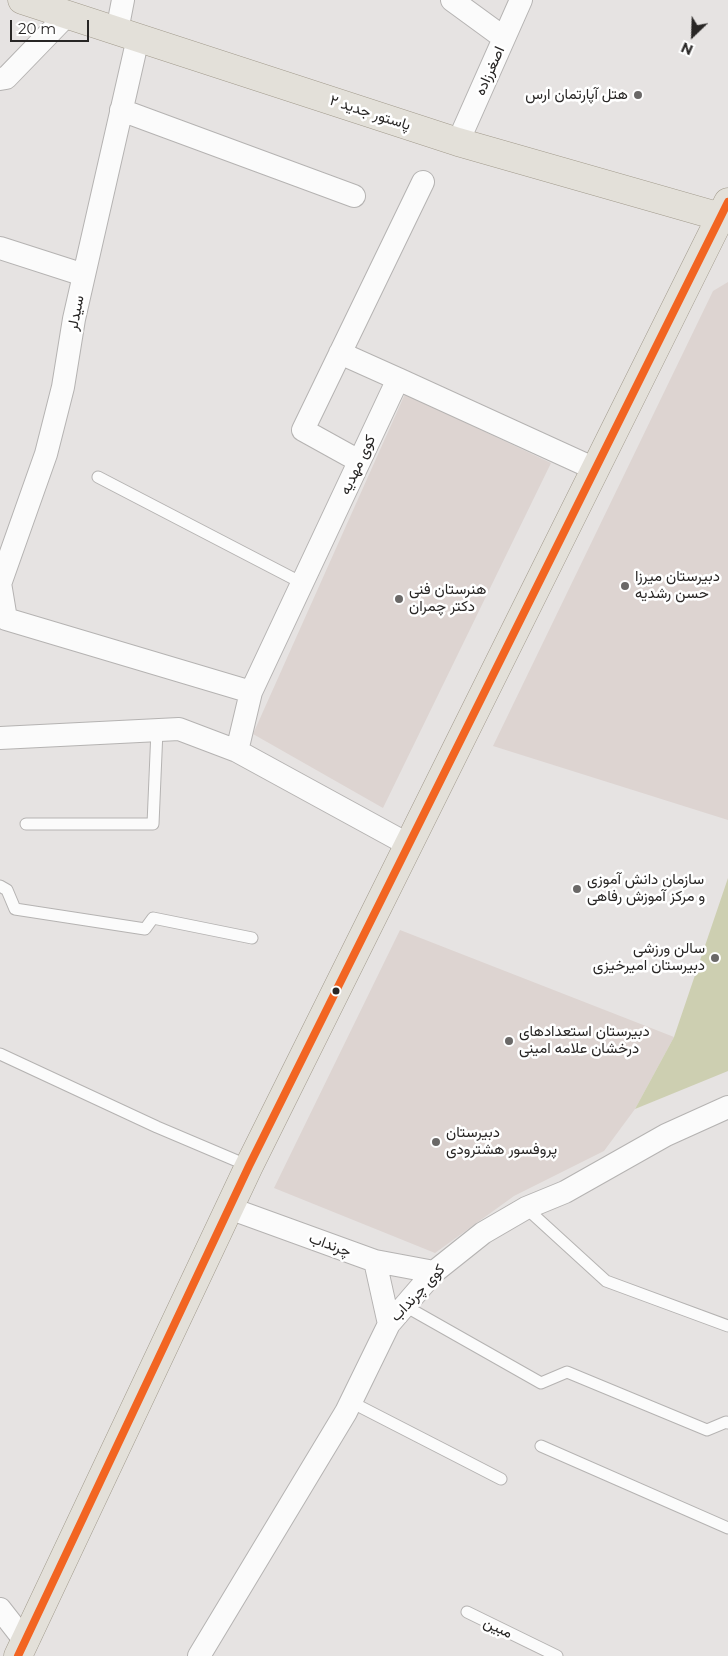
<!DOCTYPE html>
<html>
<head>
<meta charset="utf-8">
<style>
  body { margin:0 }
  #map { position:relative; width:728px; height:1656px; overflow:hidden; background:#e6e3e2; font-family:Montserrat,sans-serif }
  canvas { display:block }
  .north { position:absolute; left:668px; top:10px; width:50px; height:50px; -webkit-text-stroke:4px #fff; paint-order:stroke; rotate:204deg; font-size:14px; font-weight:700; line-height:20px; text-align:center; color:#282625 }
  .north::after { content:''; display:block; margin:auto; width:18px; height:22px; background:#282625; clip-path:polygon(50% 0,100% 100%,50% 72%,0 100%) }
  .scale { position:absolute; left:10px; top:20px; width:79px; height:22px; box-sizing:border-box; border:2px solid #282625; border-top:0; padding-left:6px; font-size:15px; line-height:18px; white-space:nowrap; color:#282625; -webkit-text-stroke:4px #fff; paint-order:stroke }
</style>
</head>
<body>
<div id="map">
<canvas width="728" height="1656"></canvas>
<div class="north">N</div>
<div class="scale">20 m</div>
</div>
<script>
const ctx = document.querySelector('canvas').getContext('2d');
ctx.lineJoin = 'round';
function fillPath(path, color) {
  ctx.fillStyle = color;
  ctx.fill(path, 'evenodd');
}
function strokePath(path, color, width, dash) {
  ctx.strokeStyle = color;
  ctx.lineWidth = width;
  ctx.lineCap = dash ? 'butt' : 'round';
  ctx.setLineDash(dash || []);
  ctx.stroke(path);
}
function drawText(font, color, halo, rows, align = 'center') {
  ctx.font = font + ' Montserrat,Vazirmatn,sans-serif';
  ctx.lineWidth = 5;
  ctx.setLineDash([]);
  ctx.textBaseline = 'middle';
  ctx.strokeStyle = halo;
  ctx.fillStyle = color;
  for (const [text, x, y, turn = 0] of rows) {
    ctx.save();
    ctx.translate(x, y);
    ctx.rotate((+turn || 0) * Math.PI / 180);
    ctx.textAlign = isNaN(turn) ? turn : align;
    if (halo) ctx.strokeText(text, 0, 0);
    ctx.fillText(text, 0, 0);
    ctx.restore();
  }
}
fillPath(new Path2D(`
  M728,282v538l-235,-74 220,-455z
  M405,394l146,69 -168,345 -130,-74z
  M400,930l274,107 -39,72 -31,42 -90,45 -79,57 -161,-65z`), '#ddd4d1');
fillPath(new Path2D(`
  M728,878v193l-93,38 39,-72z`), '#cdcfb1');
const lane = new Path2D(`
  M98,477l204,106
  M26,824h127l4,-94
  M0,886l7,4 8,19 130,20 8,-11 99,20
  M0,1054l157,73 92,39
  M526,1208l80,73 122,45
  M405,1306l136,77 26,-11 140,58 19,-8 2,1
  M351,1402l150,77
  M541,1446l187,82
  M467,1612l90,44`);
const street = new Path2D(`
  M452,0l52,38
  M117,31l6,-31
  M0,79l6,-1 61,-63
  M121,110l233,86
  M458,142l63,-142
  M0,248l84,27
  M340,353l58,26
  M359,461l-56,-31 120,-248
  M0,583l6,36 245,73
  M0,584l46,-130 17,-67 11,-68 64,-281
  M0,738l179,-9 58,22 172,94
  M237,751l14,-59 147,-313 197,90
  M229,1208l146,53 59,11
  M375,1261l14,63
  M0,1609l25,32
  M199,1656l147,-244 43,-88 45,-52 49,-39 43,-25 39,-16 101,-57 62,-28`);
const primary = new Path2D(`
  M22,0l436,142 270,77
  M18,1656l231,-490 479,-964`);
strokePath(lane, '#b5b3b2', 13);
strokePath(street, '#b5b3b2', 24);
strokePath(primary, '#a19a8c', 29);
strokePath(lane, '#fbfbfb', 11);
strokePath(street, '#fbfbfb', 22);
strokePath(primary, '#e3e0d9', 28);
strokePath(new Path2D(`
  M18,1656l231,-490 479,-964`), '#f26522', 8);
for (const [x, y, r, color] of [
  [638,95,5,"#6a6867"],
  [625,586,5,"#6a6867"],
  [399,599,5,"#6a6867"],
  [577,889,5,"#6a6867"],
  [715,958,5,"#6a6867"],
  [336,991,4.5,"#282625"],
  [509,1041,5,"#6a6867"],
  [436,1142,5,"#6a6867"]
]) {
  const dot = new Path2D();
  dot.arc(x, y, r, 0, 2 * Math.PI);
  ctx.fillStyle = color;
  ctx.fill(dot);
  strokePath(dot, '#fff', 2);
}
drawText('15px', '#282625', '#fff', [
  ["اصغرزاده",490,71,-66],
  ["پاستور جدید ۲",370,113,18],
  ["سیدلر",76,313,-79],
  ["کوی ‌‌‌مهدیه",358,465,-65],
  ["چرنداب",330,1245,20],
  ["کوی چرنداب",418,1293,-47],
  ["مبین",498,1628,26]
]);
drawText('15px', '#282625', '#fff', [
  ["هتل آپارتمان ارس",628,95,"right"],
  ["دبیرستان میرزا",635,577],
  ["حسن رشدیه",635,594],
  ["هنرستان فنی",409,590],
  ["دکتر چمران",409,607],
  ["سازمان دانش آموزی",587,880],
  ["و مرکز آموزش رفاهی",587,897],
  ["سالن ورزشی",705,949,"right"],
  ["دبیرستان امیرخیزی",705,966,"right"],
  ["دبیرستان استعدادهای",519,1032],
  ["درخشان علامه امینی",519,1049],
  ["دبیرستان",446,1133],
  ["پروفسور هشترودی",446,1150]
], 'left');
</script>
</body>
</html>
